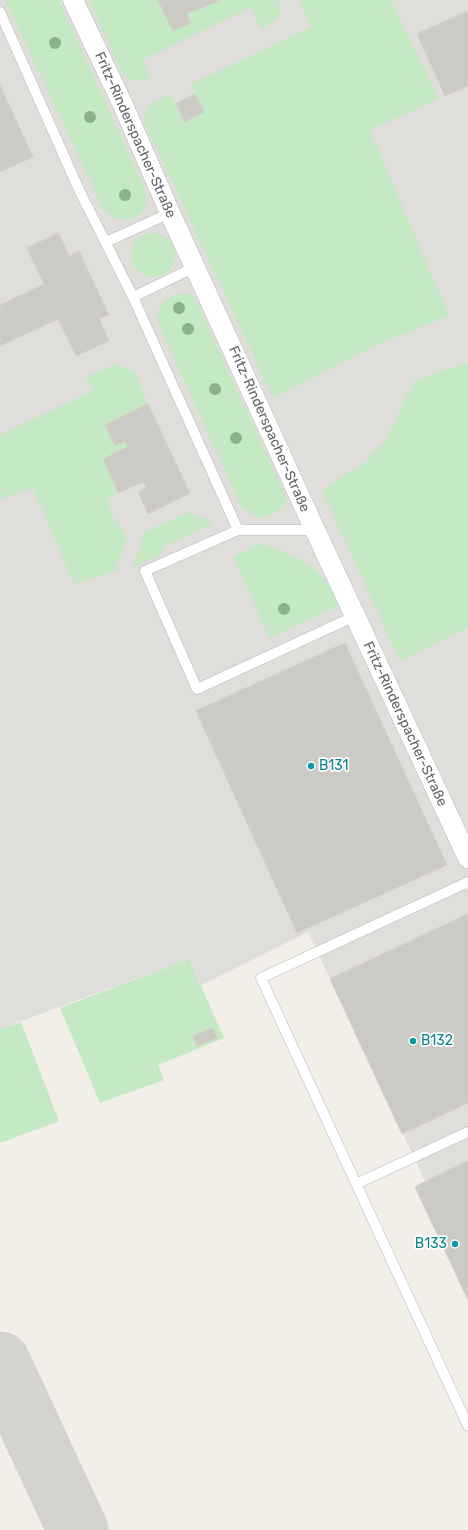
<!DOCTYPE html>
<html>
<head>
<meta charset="utf-8">
<style>
  body { margin:0 }
  canvas { display:block; background:#f1efe8 }
</style>
</head>
<body>
<canvas width="468" height="1530"></canvas>
<script>
const ctx = document.querySelector('canvas').getContext('2d');
ctx.lineJoin = 'round';
function fillPath(path, color) {
  ctx.fillStyle = color;
  ctx.fill(path, 'evenodd');
}
function strokePath(path, color, width, dash) {
  ctx.strokeStyle = color;
  ctx.lineWidth = width;
  ctx.lineCap = dash ? 'butt' : 'round';
  ctx.setLineDash(dash || []);
  ctx.stroke(path);
}
function drawText(font, color, halo, rows, align = 'center') {
  ctx.font = font + ' Rubik,sans-serif';
  ctx.lineWidth = 3.5;
  ctx.setLineDash([]);
  ctx.textBaseline = 'middle';
  ctx.strokeStyle = halo;
  ctx.fillStyle = color;
  for (const [text, x, y, turn = 0] of rows) {
    ctx.save();
    ctx.translate(x, y);
    ctx.rotate((+turn || 0) * Math.PI / 180);
    ctx.textAlign = isNaN(turn) ? turn : align;
    if (halo) ctx.strokeText(text, 0, 0);
    ctx.fillText(text, 0, 0);
    ctx.restore();
  }
}
fillPath(new Path2D(`
  M0,0h468v1300l-53,-113 10,-6 -117,-249 -107,53 -12,-26 -189,70z`), '#e0deda');
fillPath(new Path2D(`
  M5,0h54l88,194c-1,7 -1,16 -8,21 -10,8 -27,5 -35,-5z
  M89,0h188c8,16 -2,22 -16,29l-10,-22 -108,53 9,19 -21,2 -9,-9z
  M299,0h92l48,99 -69,31 79,186 -61,24 -115,58 -129,-277c3,-18 12,-20 26,-27l15,28 19,-10 -13,-28 120,-57z
  M131 255a22 22 0 1 1 44 0a22 22 0 1 1-44 0Z
  M187,293l7,3 93,203c-9,14 -13,16 -30,19l-16,-12 -85,-188c4,-17 14,-24 31,-25z
  M468,362v266l-68,33 -78,-171 41,-26 22,-23 29,-60z
  M115,364l19,7 14,33 -43,21 10,21 10,-5 3,6 -25,13 16,33 -12,6 6,17 14,20 -11,35 -42,13 -41,-96 -33,11v-64l92,-44 -6,-14z
  M190,512l24,11 -49,23 -3,8 -29,14 11,-36z
  M259,543c39,12 64,22 80,63l-69,32 -37,-81z
  M189,959l35,79 -66,27 6,15 -64,23 -40,-95z
  M21,1022l38,99 -59,22v-114z`), '#c5e8c5');
strokePath(new Path2D(`
  M0,1362l78,168`), '#d4d3d0', 61);
const building = new Path2D(`
  M158,0h62l-33,14 4,9 -18,8z
  M468,11v75l-23,10 -28,-62z
  M0,85l33,72 -33,15z
  M195,94l9,18 -19,10 -9,-18z
  M59,233l10,23 10,-5 30,64 -10,4 10,22 -33,15 -18,-37 -58,27v-41l44,-21 -17,-36z
  M148,404l42,89 -42,21 -10,-22 8,-4 -3,-6 -24,11 -16,-34 25,-12 -3,-6 -10,5 -10,-21z
  M345,643l102,222 -150,68 -101,-222z
  M468,914v189l-66,31 -72,-155z
  M213,1028l4,10 -20,8 -4,-10z
  M468,1161v139l-53,-113z`);
fillPath(building, '#cccac5');
strokePath(building, '#d6d1c6', 1);
const lane = new Path2D(`
  M0,12l80,180 53,105 62,-30
  M106,242l64,-29
  M133,297l105,233
  M315,530h-77l-93,41 52,118 158,-73
  M468,882l-207,96 207,448
  M356,1184l112,-52`);
const street = new Path2D(`
  M73,0l50,105 47,108 145,317 153,328`);
strokePath(lane, '#b5b8bc', 11);
strokePath(street, '#b5b8bc', 21);
strokePath(lane, '#fff', 10);
strokePath(street, '#fff', 20);
ctx.fillStyle = '#89b387';
for (const [x, y] of [
  [55,43],
  [90,117],
  [125,195],
  [179,308],
  [188,329],
  [215,389],
  [236,438],
  [284,609]
]) {
  ctx.beginPath();
  ctx.arc(x, y, 6, 0, 2 * Math.PI);
  ctx.fill();
}
for (const [x, y, r, color] of [
  [311,766,4,"#0f9aa8"],
  [413,1041,4,"#0f9aa8"],
  [455,1244,4,"#0f9aa8"]
]) {
  const dot = new Path2D();
  dot.arc(x, y, r, 0, 2 * Math.PI);
  ctx.fillStyle = color;
  ctx.fill(dot);
  strokePath(dot, '#fff', 1.5);
}
drawText('14px', '#5f6368', '#fff', [
  ["Fritz-Rinderspacher-Straße",135,135,66],
  ["Fritz-Rinderspacher-Straße",269,429,66],
  ["Fritz-Rinderspacher-Straße",405,724,65]
]);
drawText('14px', '#0d838f', '#fff', [
  ["B131",319,766],
  ["B132",421,1041],
  ["B133",447,1244,"right"]
], 'left');
</script>
</body>
</html>
